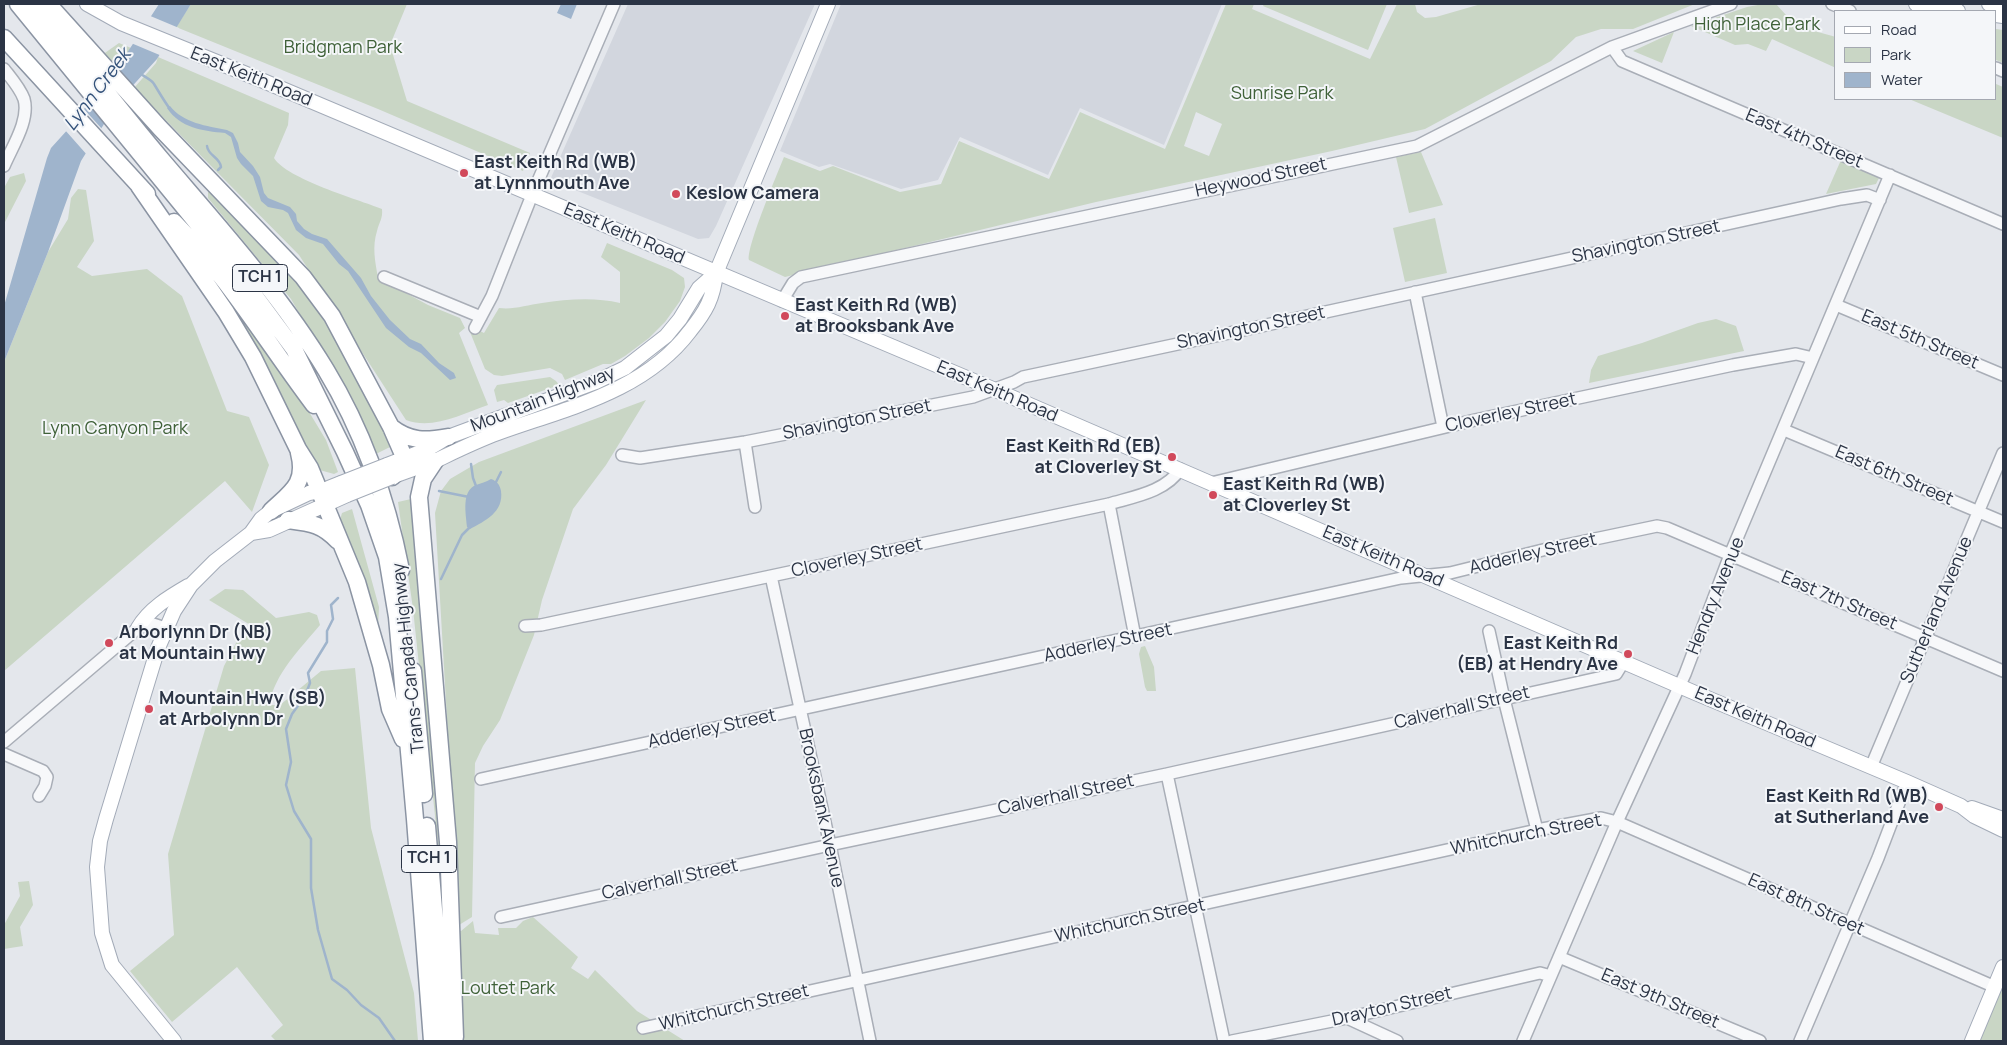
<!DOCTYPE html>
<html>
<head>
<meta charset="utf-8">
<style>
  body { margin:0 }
  #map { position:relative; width:2007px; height:1045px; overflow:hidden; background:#e4e7ec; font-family:Manrope,sans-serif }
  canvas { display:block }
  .frame { position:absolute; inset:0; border:5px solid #2b3445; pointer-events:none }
  .legend { position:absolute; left:1834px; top:10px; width:162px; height:90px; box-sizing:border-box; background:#f4f6f9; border:1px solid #a4a8b1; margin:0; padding:6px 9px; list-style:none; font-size:15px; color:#2b3445 }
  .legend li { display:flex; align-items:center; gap:10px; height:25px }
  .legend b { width:25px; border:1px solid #a4a8b1 }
</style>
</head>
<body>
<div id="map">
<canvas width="2007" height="1045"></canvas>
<div class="frame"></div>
<ul class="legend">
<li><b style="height:6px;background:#fff"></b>Road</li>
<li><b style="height:14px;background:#c9d6c5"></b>Park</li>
<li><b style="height:14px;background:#9fb4cc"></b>Water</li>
</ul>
</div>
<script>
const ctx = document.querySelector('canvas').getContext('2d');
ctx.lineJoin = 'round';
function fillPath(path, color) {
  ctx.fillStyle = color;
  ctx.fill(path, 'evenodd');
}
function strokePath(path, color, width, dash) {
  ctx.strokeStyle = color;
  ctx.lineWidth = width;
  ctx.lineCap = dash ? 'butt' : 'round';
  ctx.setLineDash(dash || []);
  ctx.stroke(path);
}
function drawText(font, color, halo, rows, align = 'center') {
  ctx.font = font + ' Manrope,sans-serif';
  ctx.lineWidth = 4;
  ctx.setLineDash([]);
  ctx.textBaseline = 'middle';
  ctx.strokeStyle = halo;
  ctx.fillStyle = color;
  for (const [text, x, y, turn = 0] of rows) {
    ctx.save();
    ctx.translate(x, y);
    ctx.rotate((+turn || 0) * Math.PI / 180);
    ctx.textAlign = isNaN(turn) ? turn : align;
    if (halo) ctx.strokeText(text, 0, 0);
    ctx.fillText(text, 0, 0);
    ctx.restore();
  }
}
fillPath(new Path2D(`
  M628,4h187l-99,222 -7,12 -11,1 -148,-59z
  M841,4h381l-58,141 -84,-37 -32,67 -88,-38 -22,43 -37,9 -71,-25 -11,3 -39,-16z`), '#d2d6de');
fillPath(new Path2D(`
  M191,4h216l-17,41 17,56 123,52 -7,18 -145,-62 -202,-82z
  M1226,4h28l-2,5 118,50 27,-55h18l2,8 8,6 11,-1 45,-13h214l-62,25h-32l-25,8 -25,24 -126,68 -93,22 -236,51 -311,75 -36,-17c-3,-12 29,-88 35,-103l36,14 13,-5 67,26 41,-8 18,-43 90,38 31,-67 85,37zM1196,112l26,12 -13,32 -25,-10z
  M1264,4h123l-19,46 -105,-44z
  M1763,4h13l20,22 40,11v31l-64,-29 -6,12 -18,-7 -13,1 -44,-19 56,-19z
  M1996,29l7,1v33l-7,-3z
  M1674,32l-12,31 -29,-12z
  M119,43l12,5 -21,28 -8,-21z
  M158,57l131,56 -1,12 -14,33c13,21 83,41 108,51 1,10 -3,13 -5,22 -5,16 -2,30 1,47l50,27 32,13 5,10 -6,5 29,72c-26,9 -55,25 -82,15l-107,-165 -165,-167 22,-25z
  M1996,84l7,3v51l-94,-39h87z
  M1421,152l22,53 -34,8 -13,-56z
  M1841,160l38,18 -3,6 -50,10z
  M24,173l2,8 -22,43v-36l6,-11z
  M78,189l8,1 8,51 -17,26 15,9 55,-7 35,27 45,115 22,6 20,48 -17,47 -27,-31 -221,190v-309l44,-110 20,-33 3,-21z
  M208,191l100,104 29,47 49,87 4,18 -14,7 -34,-67 -51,-88 -83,-101z
  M1435,218l12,55 -42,9 -12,-54z
  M607,243l65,27 12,8 1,9 -5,14 -15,21 -16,16 -24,18 -14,8h-8l-38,16 -3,-6 -12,-6 -48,8 -8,-1 -9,-6 -15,-37 2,-5 12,6 15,-25c14,2 28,-3 43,-5 25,-4 54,-6 78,0v-31l-19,-15z
  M223,292l77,105 26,43 12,32 -4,2 -18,-5 -46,-96z
  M1716,319l20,7 8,25 -155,32 2,-13 7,-14 44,-13 56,-20z
  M550,377l6,4 3,4 -51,18 -4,-3 -7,2 -3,-12 3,-5z
  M646,400l-40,65 -33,44 -31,91 -8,35 -34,85 -17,26 -8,17 -3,154 -13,8 -24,-412 6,-22 9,-12 29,-17z
  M411,499l32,392 -30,-282 -15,-107z
  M352,509l27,98 -1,22 -38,-109 2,-7z
  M225,589l18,1 33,28 33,-6 8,3 3,10c-20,24 -45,48 -51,80h11l41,-34 34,-3 16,160 43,165 4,48h-142l-5,-5 12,-11 -46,-58 -65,55 -42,-51 44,-36 -6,-81 56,-188 12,-23 16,-17 -43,-26z
  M1145,646l9,21 2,24h-9l-2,-4 -6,-33 2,-7z
  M29,881l4,24 -13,22 3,19 -19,3v-24l16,-29 -2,-14z
  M533,917l45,40 -7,11 17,11 7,-9 42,41 48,30h-227l-7,-110h10l12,-10 2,12 24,2 -1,-7h18l7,-7z
  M2003,978v63h-26z`), '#c9d6c5');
fillPath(new Path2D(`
  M159,4h32l-34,55 -31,34 -22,31 -23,37 -33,91 -44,110v-56l43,-148 4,-10 19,-21 53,-68z
  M561,4h16l-6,15 -14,-6z
  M170,106c13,17 37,20 57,24l6,3 5,10 2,9 13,14 7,11 4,16 4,5 22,9 6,7 1,7 7,8 8,5 15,5 34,39 10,18 19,24 20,19 11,5 18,19 15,10 2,5 -6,2 -29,-27 -12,-6 -23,-19 -38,-57 -9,-7 -16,-20 -17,-6 -10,-8 -8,-17 -5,-3 -15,-3 -7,-6 -8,-25 -12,-12 -4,-6 -6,-21 -6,-4c-22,-2 -45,-5 -58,-25z
  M491,479c6,2 9,6 10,12 3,21 -16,30 -31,38l-3,-2c-1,-13 -6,-36 9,-42 5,-2 10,-3 15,-6z`), '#9fb4cc');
fillPath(new Path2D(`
  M148,15l31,13 -17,28 -31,-13z
  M82,107l21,23 -15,26 -23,-26z`), '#e4e7ec');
strokePath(new Path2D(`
  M141,74c4,3 11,6 13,10 5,8 10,17 16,25
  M207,146c1,10 13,11 14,21l-3,3
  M471,464l2,14 3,8
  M496,482l5,-10
  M439,491l30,6
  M441,579l21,-44 9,-9
  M338,598l-7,7 2,14 -6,12v11l-19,31 2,10 -5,13 -13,18 -6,15 5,33 -5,23 8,26 17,28v49l7,42 14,49 15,11 14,15 18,13 16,23`), '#9fb4cc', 2.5);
const minor = new Path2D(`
  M1832,4l18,7
  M1612,47l10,14 381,163
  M1996,68l7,3
  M4,69c7,9 16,19 20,30 6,21 -12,48 -20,67
  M384,277l97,40
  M1415,292l28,135
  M782,301l11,-18 8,-6 616,-131 195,-99 119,-43
  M1836,305l167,70
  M475,328l17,-32 40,-101 82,-191
  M1784,430l219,92
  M745,442l10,65
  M622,455l18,3 105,-16 228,-45 41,-15 9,-5 225,-48 593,-130 26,-4 13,5
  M1211,483l264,-63 258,-55 63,-11 17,4
  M1109,504l26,133
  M771,576l59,269 40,196
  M525,626l16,-1 568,-121c23,-7 57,-12 71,-35
  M1489,631l15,68 33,131
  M4,742l134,-114 12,-5 15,5
  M4,754l39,17 4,6 -2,9 -6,10
  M1871,767l132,-314
  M1167,774l57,267
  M481,779l920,-201 49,-5 97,-24 110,-23 10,2 336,143
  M501,917l329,-72 337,-71 449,-100 8,-13
  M1559,957l201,84
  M1347,1018l50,23
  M643,1028l894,-198 64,-12 16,4 378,165
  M1232,1041l115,-23 193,-45 11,3
  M1523,1041l94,-219 68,-148 45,-119 160,-380
  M1800,1041l78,-183 29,-76`);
const major = new Path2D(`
  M87,4l34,19 140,57 732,309 700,303 214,90 54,24 13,10 29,14
  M1916,4l42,7
  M1989,4l14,1
  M1996,15l7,1
  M387,465l41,-16 20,-12 148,-55 29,-14 41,-32 14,-17 19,-31 17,-15
  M392,477c14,-6 29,-10 43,-16 21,-10 41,-20 63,-28 69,-25 146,-41 192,-102 16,-20 23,-32 26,-58l112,-269
  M251,533l18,-3 78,-35
  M138,628c11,-19 31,-31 50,-42
  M1972,808l31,11
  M174,1041l-62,-76 -10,-32 -5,-66 3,-26 6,-22 52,-171 16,-37 17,-26 24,-24 36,-28 10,-14 10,-8 38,-18 12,-2 20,-8
  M1972,1041l31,-74`);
const highway = new Path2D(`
  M18,4l219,268 57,77 51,103 24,53 18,52 10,60 18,202 17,222
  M35,4c43,51 83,104 126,155 57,67 119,135 165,211 37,61 61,130 75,200
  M49,5l111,123 143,149 29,39 59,111 14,32 -5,10 -8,8
  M4,38l143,156
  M139,186l87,126 27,45 45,92 12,19 47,114 24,83 9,44 13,30
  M174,222c54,55 94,122 140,183
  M391,427c19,15 35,14 57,10
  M435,461l-12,18 -4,18 29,345 7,195
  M271,511c20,-19 36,-27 28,-58
  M288,520c23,3 34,4 50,21
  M413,671l11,123
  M427,826l18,215`);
strokePath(minor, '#a9aeb7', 14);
strokePath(major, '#a3abb8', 16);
strokePath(highway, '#8b94a3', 19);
strokePath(minor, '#f7f8fa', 11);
strokePath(major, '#fff', 14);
strokePath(highway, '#fff', 16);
const majorBridge = new Path2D(`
  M341,483l46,-18
  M347,495l45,-18`);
strokePath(majorBridge, '#a3abb8', 16, []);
strokePath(majorBridge, '#fff', 14);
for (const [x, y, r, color] of [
  [464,173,5,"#d1495b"],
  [676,194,5,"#d1495b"],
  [785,316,5,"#d1495b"],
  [1172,457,5,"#d1495b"],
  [1213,495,5,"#d1495b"],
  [109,643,5,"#d1495b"],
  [1628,654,5,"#d1495b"],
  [149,709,5,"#d1495b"],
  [1939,807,5,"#d1495b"]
]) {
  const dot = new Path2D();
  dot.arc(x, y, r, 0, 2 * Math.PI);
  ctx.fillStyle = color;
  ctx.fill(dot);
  strokePath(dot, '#f4f6f9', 2);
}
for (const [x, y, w] of [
  [260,278,55],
  [429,859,55]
]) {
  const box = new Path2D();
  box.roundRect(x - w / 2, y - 13.5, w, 27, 4);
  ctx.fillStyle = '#f4f6f9';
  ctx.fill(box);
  strokePath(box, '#2b3445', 1);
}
drawText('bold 16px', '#2b3445', null, [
  ["TCH 1",260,278],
  ["TCH 1",429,859]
]);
drawText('18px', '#3f6138', '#f4f6f9', [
  ["High Place Park",1757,25],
  ["Bridgman Park",343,48],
  ["Sunrise Park",1282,94],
  ["Lynn Canyon Park",115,429],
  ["Loutet Park",508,989]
]);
drawText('18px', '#2b3445', '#f4f6f9', [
  ["East Keith Road",251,77,22],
  ["East 4th Street",1804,139,23],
  ["Heywood Street",1261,178,-12],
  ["East Keith Road",624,234,23],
  ["Shavington Street",1646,242,-12],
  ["Shavington Street",1251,328,-12],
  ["East 5th Street",1920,340,23],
  ["East Keith Road",997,392,23],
  ["Mountain Highway",543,400,-21],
  ["Cloverley Street",1511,413,-12],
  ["Shavington Street",857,420,-11],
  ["East 6th Street",1894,476,23],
  ["Adderley Street",1533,554,-13],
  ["East Keith Road",1383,557,23],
  ["Cloverley Street",857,558,-12],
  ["Hendry Avenue",1716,596,-68],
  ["East 7th Street",1839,601,23],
  ["Sutherland Avenue",1937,610,-67],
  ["Adderley Street",1108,643,-12],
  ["Trans-Canada Highway",409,658,-96],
  ["Calverhall Street",1462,708,-13],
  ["East Keith Road",1755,718,23],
  ["Adderley Street",712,729,-12],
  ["Calverhall Street",1066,795,-12],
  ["Brooksbank Avenue",821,808,78],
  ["Whitchurch Street",1526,835,-11],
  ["Calverhall Street",670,880,-12],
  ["East 8th Street",1806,905,24],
  ["Whitchurch Street",1130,921,-12],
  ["East 9th Street",1660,999,23],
  ["Drayton Street",1392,1007,-13],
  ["Whitchurch Street",734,1008,-13]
]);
drawText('bold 18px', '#2b3445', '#f4f6f9', [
  ["East Keith Rd (WB)",474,163],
  ["at Lynnmouth Ave",474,184],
  ["Keslow Camera",686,194],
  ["East Keith Rd (WB)",795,306],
  ["at Brooksbank Ave",795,327],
  ["East Keith Rd (EB)",1162,447,"right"],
  ["at Cloverley St",1162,468,"right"],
  ["East Keith Rd (WB)",1223,485],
  ["at Cloverley St",1223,506],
  ["Arborlynn Dr (NB)",119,633],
  ["at Mountain Hwy",119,654],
  ["East Keith Rd",1618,644,"right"],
  ["(EB) at Hendry Ave",1618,665,"right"],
  ["Mountain Hwy (SB)",159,699],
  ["at Arbolynn Dr",159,720],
  ["East Keith Rd (WB)",1929,797,"right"],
  ["at Sutherland Ave",1929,818,"right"]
], 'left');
drawText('italic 19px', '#34527a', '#f4f6f9', [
  ["Lynn Creek",98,90,-53]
]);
</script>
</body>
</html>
